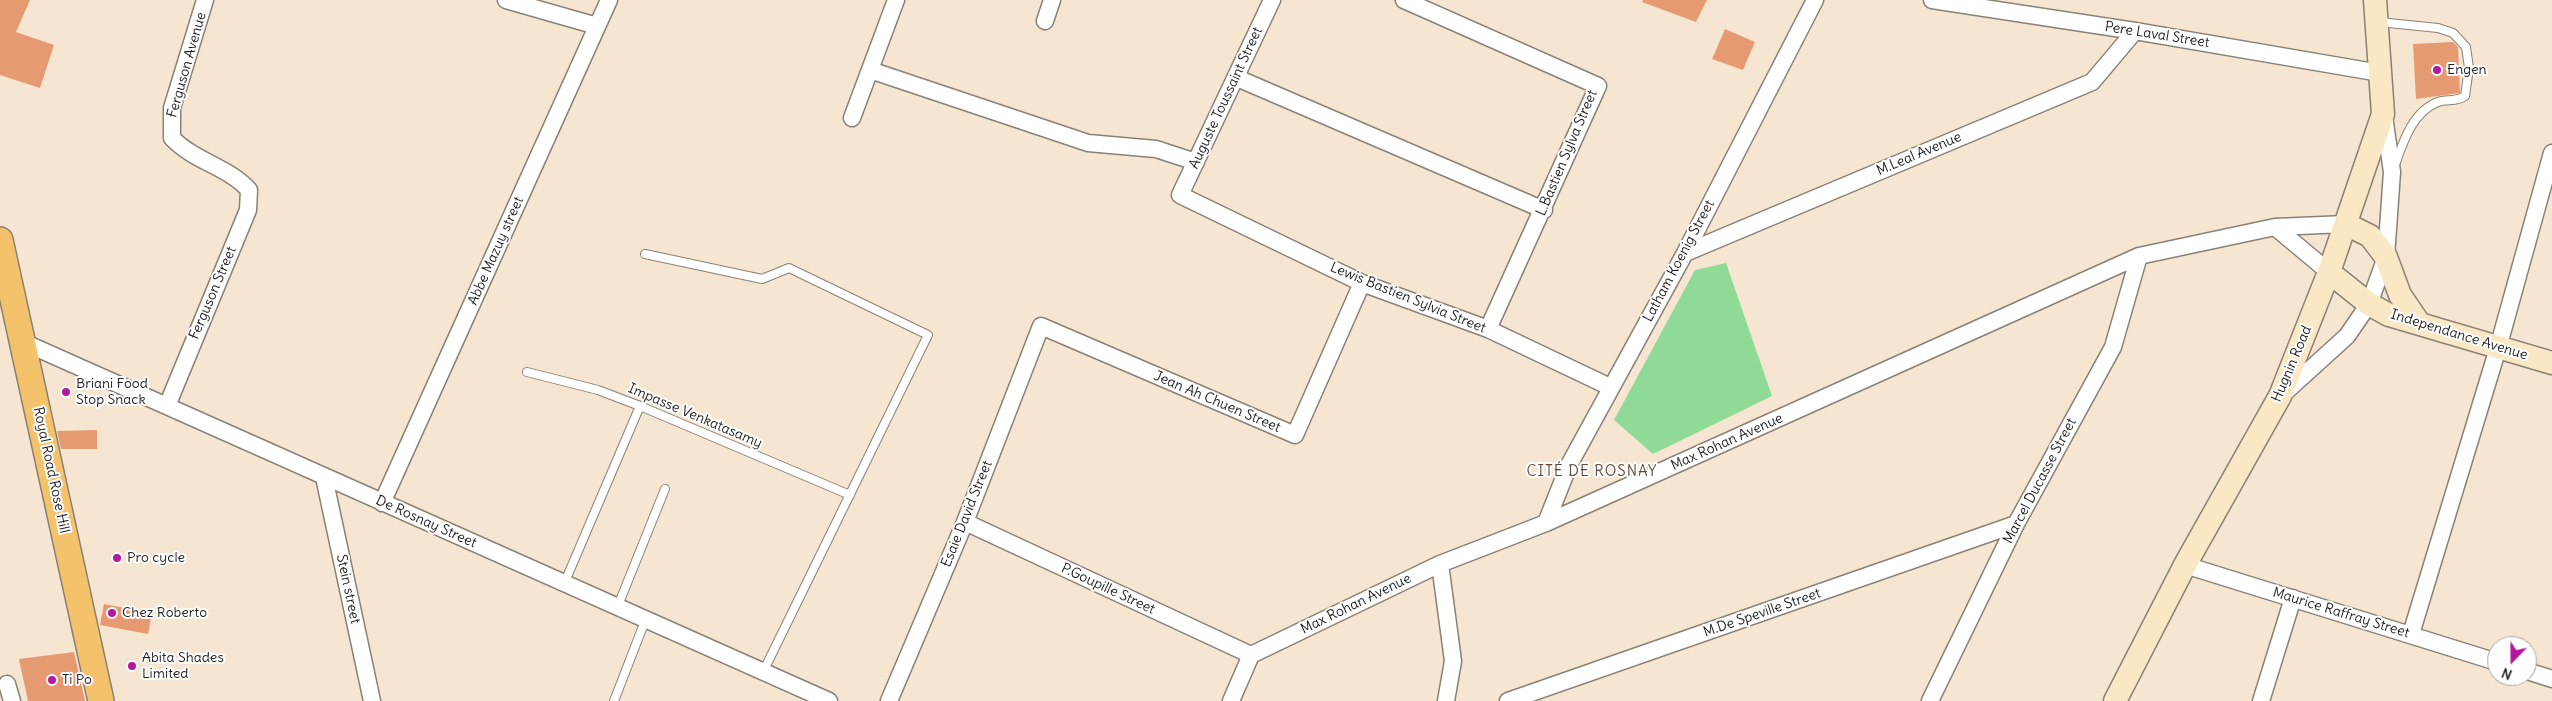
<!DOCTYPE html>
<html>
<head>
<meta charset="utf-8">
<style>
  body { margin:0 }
  #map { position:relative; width:2552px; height:701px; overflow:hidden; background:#f6e6d1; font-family:Delius,sans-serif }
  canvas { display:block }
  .north { position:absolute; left:2487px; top:636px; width:50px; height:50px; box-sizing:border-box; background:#fff; border:1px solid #a4a4a4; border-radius:50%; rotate:202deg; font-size:14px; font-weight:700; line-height:20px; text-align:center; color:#1c1c1c }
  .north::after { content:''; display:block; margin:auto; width:18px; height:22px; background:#b5179e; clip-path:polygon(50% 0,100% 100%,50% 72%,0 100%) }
</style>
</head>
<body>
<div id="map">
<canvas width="2552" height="701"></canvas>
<div class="north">N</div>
</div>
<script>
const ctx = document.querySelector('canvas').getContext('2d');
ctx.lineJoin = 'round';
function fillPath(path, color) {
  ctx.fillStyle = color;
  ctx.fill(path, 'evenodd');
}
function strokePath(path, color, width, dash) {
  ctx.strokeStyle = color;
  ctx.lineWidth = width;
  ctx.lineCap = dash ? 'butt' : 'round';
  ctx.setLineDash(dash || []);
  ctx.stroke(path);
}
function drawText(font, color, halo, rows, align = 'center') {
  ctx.font = font + ' Delius,sans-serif';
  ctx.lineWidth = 4;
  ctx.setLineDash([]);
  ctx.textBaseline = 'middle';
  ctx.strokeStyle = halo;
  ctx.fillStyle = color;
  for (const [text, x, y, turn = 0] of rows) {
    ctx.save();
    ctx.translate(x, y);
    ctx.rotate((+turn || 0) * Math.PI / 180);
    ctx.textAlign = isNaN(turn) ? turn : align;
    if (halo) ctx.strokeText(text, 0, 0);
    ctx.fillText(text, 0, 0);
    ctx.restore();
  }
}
fillPath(new Path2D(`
  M1726,263l46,133 -119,58 -39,-34 81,-150z`), '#8fda96');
fillPath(new Path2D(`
  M0,0h30l-14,32 38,13 -14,43 -40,-13z
  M1643,0h64l-11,22 -54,-20z
  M1725,29l30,13 -12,28 -31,-11z
  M2453,42l5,5 2,46 -44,6 -3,-55z
  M97,430v19h-36l-4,-18z
  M104,604l48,9 -4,21 -48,-9z
  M74,652l11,49h-57l-9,-42z`), '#e69a72');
const lane = new Path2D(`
  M2379,22l59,6 15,5 13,14 3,21 -4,28c-8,6 -18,3 -27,6 -25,9 -35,40 -43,63
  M645,254l117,25 27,-11 139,67 -165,337
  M527,372l71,18 42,16 210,89
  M564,584l76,-178
  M617,608l48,-119
  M614,701l31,-80`);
const street = new Path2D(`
  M506,0l91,26
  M1272,0l-92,195 182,88 126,46 122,58
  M1404,0l194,86 -110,243
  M1932,0l203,31 245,42
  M1045,21l7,-21
  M870,70l218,73 68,6 40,13
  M1237,78l307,132
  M852,118l44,-118
  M2275,227l54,45
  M1685,253l407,-171 43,-51
  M23,342l806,359
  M2282,395l65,-59 22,-32 17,-47 6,-85 -8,-56
  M167,406l81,-196 1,-20c-20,-23 -54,-28 -77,-52v-30l33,-108
  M324,477l48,224
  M382,503l227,-503
  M965,522l286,133
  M1546,523l23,-58 116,-212 130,-253
  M1440,564l13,97 -7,40
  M2185,565l312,97
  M2411,634l87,-286 54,-195
  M2527,671l25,8
  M7,684l5,17
  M889,701l76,-179 76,-196 254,109 67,-152
  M1231,701l20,-46 189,-91 106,-41 593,-267 136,-29 71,-3
  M1508,701l508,-177
  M1930,701l86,-177 97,-177 26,-91
  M2261,701l32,-103`);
const secondary = new Path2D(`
  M2346,224l24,12 16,21 14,38 19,28
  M2329,272l40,32 20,11 163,48
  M2115,701l70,-136 95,-169 49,-124 54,-158 -8,-114`);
const primary = new Path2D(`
  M0,240l101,461`);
strokePath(lane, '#898176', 10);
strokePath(street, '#898176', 19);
strokePath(secondary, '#898176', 25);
strokePath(primary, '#898176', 28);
strokePath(lane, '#fff', 8);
strokePath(street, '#fff', 16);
strokePath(secondary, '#fae7c3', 22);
strokePath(primary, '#f3c26a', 25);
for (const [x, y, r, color] of [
  [2437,70,5,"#b5179e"],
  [66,392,5,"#b5179e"],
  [117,558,5,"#b5179e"],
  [112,613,5,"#b5179e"],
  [132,666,5,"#b5179e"],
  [52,680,5,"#b5179e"]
]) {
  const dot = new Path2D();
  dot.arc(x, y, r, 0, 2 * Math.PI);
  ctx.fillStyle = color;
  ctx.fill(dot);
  strokePath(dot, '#fff', 2);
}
drawText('14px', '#1c1c1c', '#fff', [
  ["Pere Laval Street",2157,35,9],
  ["Ferguson Avenue",187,65,-74],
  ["Auguste Toussaint Street",1226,98,-65],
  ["L.Bastien Sylva Street",1567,153,-67],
  ["M.Leal Avenue",1919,154,-23],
  ["Abbe Mazuy street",496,251,-66],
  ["Latham Koenig Street",1679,261,-62],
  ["Ferguson Street",213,293,-67],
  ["Lewis Bastien Sylvia Street",1408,298,22],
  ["Independance Avenue",2459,335,17],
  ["Hugnin Road",2292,364,-67],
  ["Jean Ah Chuen Street",1217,402,23],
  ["Impasse Venkatasamy",695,416,23],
  ["Max Rohan Avenue",1727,442,-24],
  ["Royal Road Rose Hill",51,470,78],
  ["Marcel Ducasse Street",2040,481,-62],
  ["Esaie David Street",967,514,-68],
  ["De Rosnay Street",426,522,24],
  ["Stein street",348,589,78],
  ["P.Goupille Street",1108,589,25],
  ["Max Rohan Avenue",1356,604,-26],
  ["M.De Speville Street",1762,613,-19],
  ["Maurice Raffray Street",2341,613,17]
]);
drawText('14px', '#1c1c1c', '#fff', [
  ["Engen",2447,70],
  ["Briani Food",76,384],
  ["Stop Snack",76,400],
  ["Pro cycle",127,558],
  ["Chez Roberto",122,613],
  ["Abita Shades",142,658],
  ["Limited",142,674],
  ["Ti Po",62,680]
], 'left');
ctx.letterSpacing = '1px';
drawText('15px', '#63483a', '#fff', [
  ["CITÉ DE ROSNAY",1592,472]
]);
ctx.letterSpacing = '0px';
</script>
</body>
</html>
